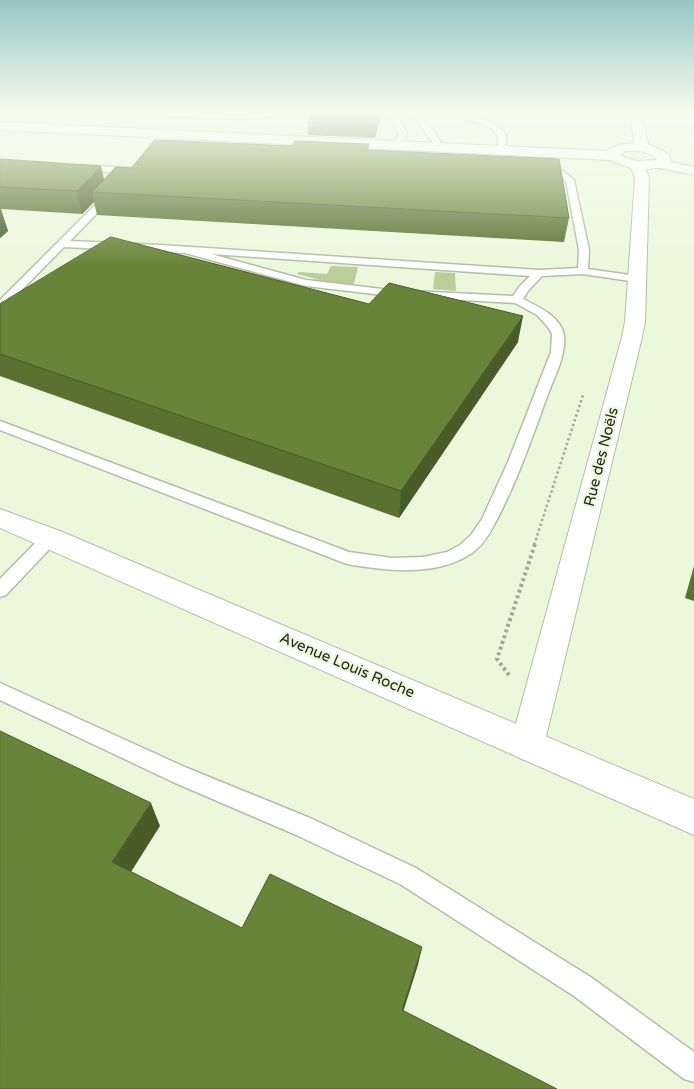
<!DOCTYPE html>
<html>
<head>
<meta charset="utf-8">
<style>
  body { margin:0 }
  canvas { display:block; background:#ecf8dc }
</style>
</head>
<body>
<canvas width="694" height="1089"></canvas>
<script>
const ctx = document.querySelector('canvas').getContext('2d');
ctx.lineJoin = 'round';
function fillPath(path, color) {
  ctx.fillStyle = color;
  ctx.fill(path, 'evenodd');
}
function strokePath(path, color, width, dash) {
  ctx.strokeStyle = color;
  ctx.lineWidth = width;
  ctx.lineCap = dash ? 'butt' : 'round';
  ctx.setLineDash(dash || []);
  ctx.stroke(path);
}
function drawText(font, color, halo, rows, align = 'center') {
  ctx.font = font + ' "Varela Round",sans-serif';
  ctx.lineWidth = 4.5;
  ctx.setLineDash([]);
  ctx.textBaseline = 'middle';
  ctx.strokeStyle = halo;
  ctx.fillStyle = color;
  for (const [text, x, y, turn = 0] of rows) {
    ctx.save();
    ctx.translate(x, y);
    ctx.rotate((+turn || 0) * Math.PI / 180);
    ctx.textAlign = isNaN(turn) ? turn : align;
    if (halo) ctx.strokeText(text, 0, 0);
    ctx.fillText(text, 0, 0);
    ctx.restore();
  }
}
fillPath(new Path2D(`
  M331,266l27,1 -4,17 -23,-1 -34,-9 2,-2 28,2z
  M435,272l20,1 1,18 -23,-2z`), '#b9cf9a');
const lane = new Path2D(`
  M125,113h170l-4,2 -50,4 -112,-4z
  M381,113c15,0 18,7 26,19l-2,7 -7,7 -7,-2 6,-6 2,-6 -8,-12z
  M404,113c21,0 29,18 40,34l-1,2h-6l-20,-28z
  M445,113c22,0 47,4 61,22v15l-4,2 -4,-2v-15l-7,-7 -9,-4z
  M81,165l50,3 4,3 -4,3 -53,-4 -1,-2z
  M540,165l23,6 11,9 15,70 -1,19 49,7 5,3 -5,3 -54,-8 -41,2 -14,15 -5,8c14,7 39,18 41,37 2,19 -9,40 -16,58 -16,44 -32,91 -55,133 -5,9 -11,19 -21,26 -36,24 -84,18 -125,11l-347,-134v-9l349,131 43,6 31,-1 24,-5 13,-7 11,-10 11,-16 26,-57 43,-110 1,-18 -4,-7 -11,-12 -22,-12 -124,-7 -85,-10 -121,-33 -121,-6 -60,61 -4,1v-9l107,-107h6v4l-43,44 91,4 378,25 39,-2 1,-18 -13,-69 -9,-6 -20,-5 -1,-2zM211,254l319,22 -11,11 -6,9 -122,-6 -85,-10z
  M50,532l6,2 2,4 -2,4 -50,53 -6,2v-18l44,-45z
  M0,683l187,85 123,50 106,50 176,110 102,74v30l-10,-3 -110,-83 -174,-112 -106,-50 -121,-52 -173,-82z`);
const street = new Path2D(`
  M630,113h12l6,31 21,10 2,8 23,5v8l-34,-7 -14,1 3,9 -4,144 -3,15 -98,408 -5,11 -12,5 -12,-5 -5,-11 112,-408 3,-15 10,-144 -4,-10 -22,-8 -609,-30v-8l606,29 13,-6 15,-2zM626,151c10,-1 25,0 31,9l-20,1 -16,-5 -1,-2z`);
const secondary = new Path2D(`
  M0,509l60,22 634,268v36l-694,-307z`);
strokePath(lane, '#b3bea4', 3);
strokePath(street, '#b3bea4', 2);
strokePath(secondary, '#b3bea4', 2);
strokePath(new Path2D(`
  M534,545l49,-150`), '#a0a994', 2.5, [2.5, 2.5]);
strokePath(new Path2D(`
  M509,675l-12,-16 38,-115`), '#a0a994', 4, [3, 3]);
fillPath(lane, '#fff');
fillPath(street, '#fff');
fillPath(secondary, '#fff');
fillPath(new Path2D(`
  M379,121l-4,17 -67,-3v-12z
  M369,150l200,68 -5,24 -467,-27 -3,-13 -12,12 -81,-5 7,22 -8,7v-79l104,20 27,-11z
  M0,304l518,38 -119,176 -399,-142z
  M694,566v35l-9,-3z`), '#597231');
fillPath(new Path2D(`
  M379,113h1l-1,8 -4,17v-12z
  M101,166l5,22 -14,4 2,10 -12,12 -5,-23z
  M0,208l8,23 -8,7z
  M523,316l-5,26 -119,176 2,-27z
  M151,803l9,23 -36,57 -12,-21z
  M422,947l-4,18 -19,60 3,-15z`), '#495c28');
const building = new Path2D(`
  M312,113h67l-4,13 -67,-3z
  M155,140l137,6 3,-5 74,3 -2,6 192,9 10,59 -477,-26 24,-25 15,1z
  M0,159l101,7 -24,25 -77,-4z
  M111,237l258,67 20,-21 134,33 -122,175 -401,-137v-50z
  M0,731l151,72 -39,59 130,66 28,-54 152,73 -20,63 155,79h-557z`);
fillPath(building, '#688439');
strokePath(building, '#495c28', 1);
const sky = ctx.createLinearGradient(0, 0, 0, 266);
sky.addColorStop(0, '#98c5c5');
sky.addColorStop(0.42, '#f6fcef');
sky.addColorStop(1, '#f6fcef00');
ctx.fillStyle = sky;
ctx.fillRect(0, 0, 694, 266);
drawText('15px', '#1f2319', '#ecf8dc', [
  ["Rue des Noëls",602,457,-76],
  ["Avenue Louis Roche",347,666,23]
]);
</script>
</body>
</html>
